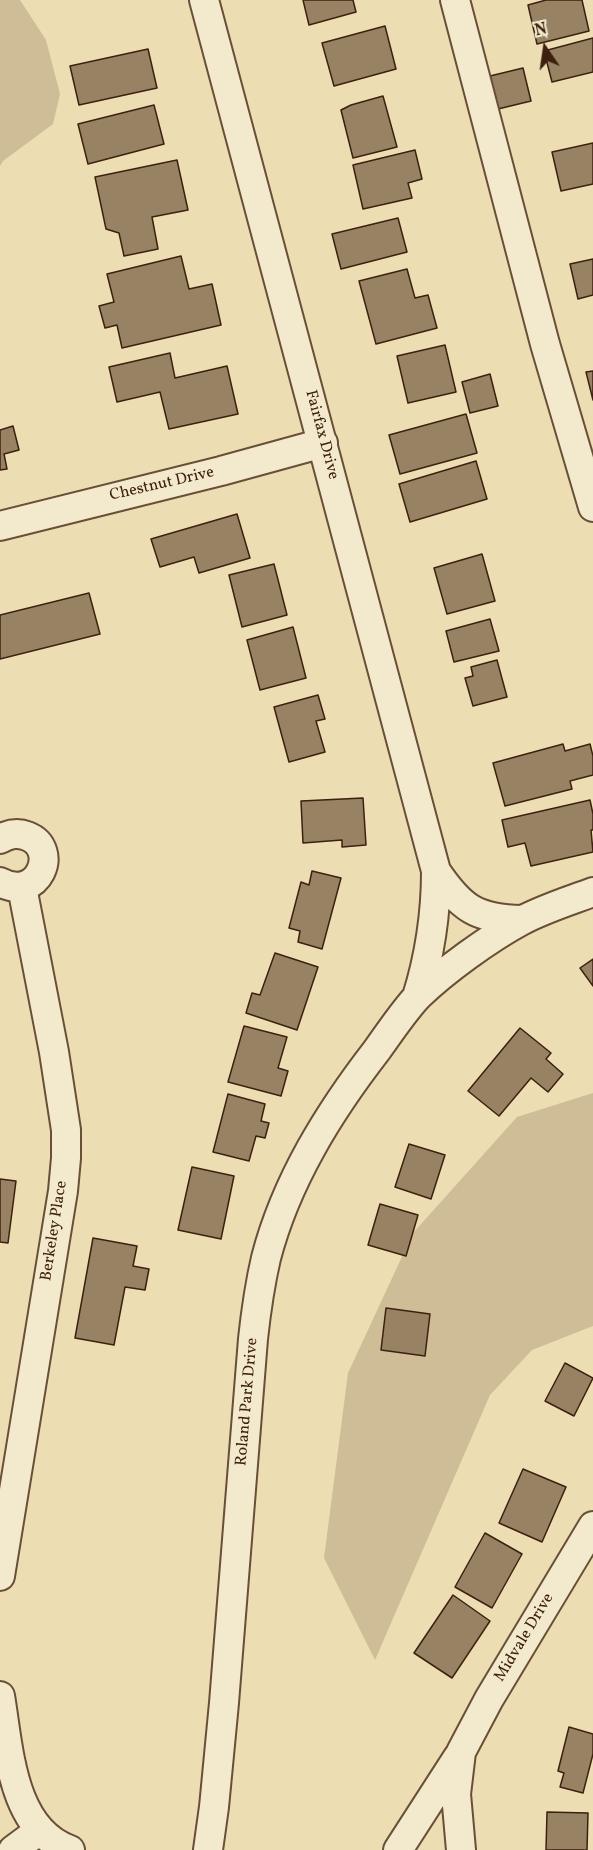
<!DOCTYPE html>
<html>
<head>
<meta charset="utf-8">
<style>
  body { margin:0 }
  #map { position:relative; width:593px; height:1850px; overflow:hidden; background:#ecddb2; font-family:Vollkorn,serif }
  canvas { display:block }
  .north { position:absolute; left:515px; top:18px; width:60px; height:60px; -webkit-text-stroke:4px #f3e9cd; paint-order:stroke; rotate:347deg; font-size:16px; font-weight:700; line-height:24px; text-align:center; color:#3d200f }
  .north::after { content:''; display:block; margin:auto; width:21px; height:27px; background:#3d200f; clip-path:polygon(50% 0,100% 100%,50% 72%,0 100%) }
</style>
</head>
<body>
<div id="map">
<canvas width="593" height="1850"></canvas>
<div class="north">N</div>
</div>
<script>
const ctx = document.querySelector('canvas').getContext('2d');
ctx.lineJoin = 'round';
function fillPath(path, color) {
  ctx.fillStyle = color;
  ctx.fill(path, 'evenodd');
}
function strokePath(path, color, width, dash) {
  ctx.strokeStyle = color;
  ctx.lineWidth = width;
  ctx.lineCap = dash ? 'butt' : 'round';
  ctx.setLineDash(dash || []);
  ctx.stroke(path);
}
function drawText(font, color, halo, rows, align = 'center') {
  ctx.font = font + ' Vollkorn,serif';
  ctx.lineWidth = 6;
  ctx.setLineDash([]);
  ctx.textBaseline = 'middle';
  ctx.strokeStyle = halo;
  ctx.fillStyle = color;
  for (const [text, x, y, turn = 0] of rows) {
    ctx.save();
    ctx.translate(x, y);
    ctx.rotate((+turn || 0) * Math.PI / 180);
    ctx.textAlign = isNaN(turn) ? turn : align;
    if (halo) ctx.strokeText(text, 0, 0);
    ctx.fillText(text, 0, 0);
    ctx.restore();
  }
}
fillPath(new Path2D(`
  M0,0h20l26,40 14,54 -7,30 -50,37 -3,5z
  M593,1093v233l-61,24 -42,45 -115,265 -51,-102 24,-185 65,-140 104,-116z`), '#cebd96');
const building = new Path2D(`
  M303,0h50l3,12 -47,13z
  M546,0h36l7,31 -52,13 -9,-39z
  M385,26l11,43 -62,17 -12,-43z
  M593,38v34l-41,10 -8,-31z
  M148,49l9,39 -78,17 -9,-39z
  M523,68l8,33 -33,8 -8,-33z
  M383,96l14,51 -44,11 -12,-48 10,-5z
  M154,105l10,39 -76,20 -10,-40z
  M593,143v41l-32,7 -9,-39z
  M415,150l7,29 -14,4 4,15 -49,11 -10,-44z
  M177,160l11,50 -36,7 6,32 -34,7 -5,-23 -13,-4 -11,-52z
  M398,218l9,34 -66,17 -9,-35z
  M181,256l8,33 23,-5 9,41 -99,23 -5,-23 -12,3 -6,-22 15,-4 -7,-28z
  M593,259v36l-15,4 -8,-35z
  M407,269l8,29 13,-3 9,33 -61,16 -17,-63z
  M445,345l11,47 -48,11 -11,-47z
  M170,353l5,25 52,-12 11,48 -69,15 -9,-37 -43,10 -8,-35z
  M593,371v29l-7,-28z
  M490,374l8,32 -28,7 -8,-31z
  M466,414l11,39 -77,21 -11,-39z
  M13,426l6,24 -15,4 3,15 -7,1v-40z
  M476,461l11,38 -77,23 -11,-38z
  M237,514l13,44 -51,15 -5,-16 -34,10 -9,-28z
  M482,554l13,47 -48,13 -13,-46z
  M274,564l13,51 -45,12 -13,-52z
  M89,593l11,41 -100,25v-44z
  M490,619l9,32 -45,11 -8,-31z
  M293,627l13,51 -46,12 -13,-50z
  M497,660l10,37 -34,9 -8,-28 8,-2 -2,-9z
  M318,695l7,24 -9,2 9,31 -36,10 -15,-55z
  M563,744l2,7 25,-7 3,12v19l-23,6 2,8 -67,17 -12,-43z
  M363,798l3,47 -24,2v-7l-39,3 -2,-42z
  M590,800l3,14v16h-2l2,22 -62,14 -6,-23 -17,4 -6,-27z
  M312,871l29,7 -19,71 -24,-7 2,-11 -11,-3 12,-46 8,3z
  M275,953l43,14 -21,63 -51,-17 6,-20 8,2z
  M593,959v27l-13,-18z
  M244,1026l43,11 -9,31 10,3 -7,25 -53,-14z
  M520,1028l31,25 -5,6 17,15 -15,18 -17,-14 -32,38 -31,-25z
  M228,1094l37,10 -4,17 8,2 -4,15 -9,-2 -7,25 -36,-9z
  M409,1144l36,11 -14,44 -36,-12z
  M192,1167l42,9 -13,63 -43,-9z
  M0,1179l16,2 -8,62 -8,-1z
  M380,1204l38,11 -12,41 -38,-11z
  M93,1238l44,8 -4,20 16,3 -4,21 -20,-3 -11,58 -39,-7z
  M386,1308l44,6 -5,42 -44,-6z
  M565,1363l28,15 -19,38 -29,-15z
  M523,1469l43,18 -24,55 -43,-19z
  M485,1533l37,21 -30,54 -37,-21z
  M453,1595l37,26 -38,57 -38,-25z
  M569,1727l24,7v20l-10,39 -23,-6 4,-14 -6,-2z
  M547,1812l41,1 -1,37h-41z`);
fillPath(building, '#988264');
strokePath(building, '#3d200f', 1.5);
const minor = new Path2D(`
  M204,0l232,871c0,44 -6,84 -19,126
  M455,0l90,344 48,163
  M0,526l221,-55 102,-28
  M0,839c9,-5 17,-7 27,-3 34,13 11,67 -27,46
  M436,871c25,37 40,48 86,49
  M0,1576l63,-385 3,-33v-28l-12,-78 -32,-165
  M0,1696c9,52 11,133 70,154
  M13,1850l27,-20
  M208,1850l6,-43 10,-104 29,-364c3,-28 7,-55 13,-81 20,-77 63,-146 111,-208 13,-18 26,-38 41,-54 27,-26 70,-57 103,-75 22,-12 48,-20 72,-29
  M398,1850l60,-93
  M461,1850l-5,-56 5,-42 28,-53 104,-173`);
strokePath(minor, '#694f38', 32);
strokePath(minor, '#f3e9cd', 28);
drawText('16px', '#3d200f', '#f3e9cd', [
  ["Fairfax Drive",321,435,75],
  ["Chestnut Drive",162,485,-13],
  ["Berkeley Place",55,1231,-81],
  ["Roland Park Drive",248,1402,-85],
  ["Midvale Drive",525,1638,-59]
]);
</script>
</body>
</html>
